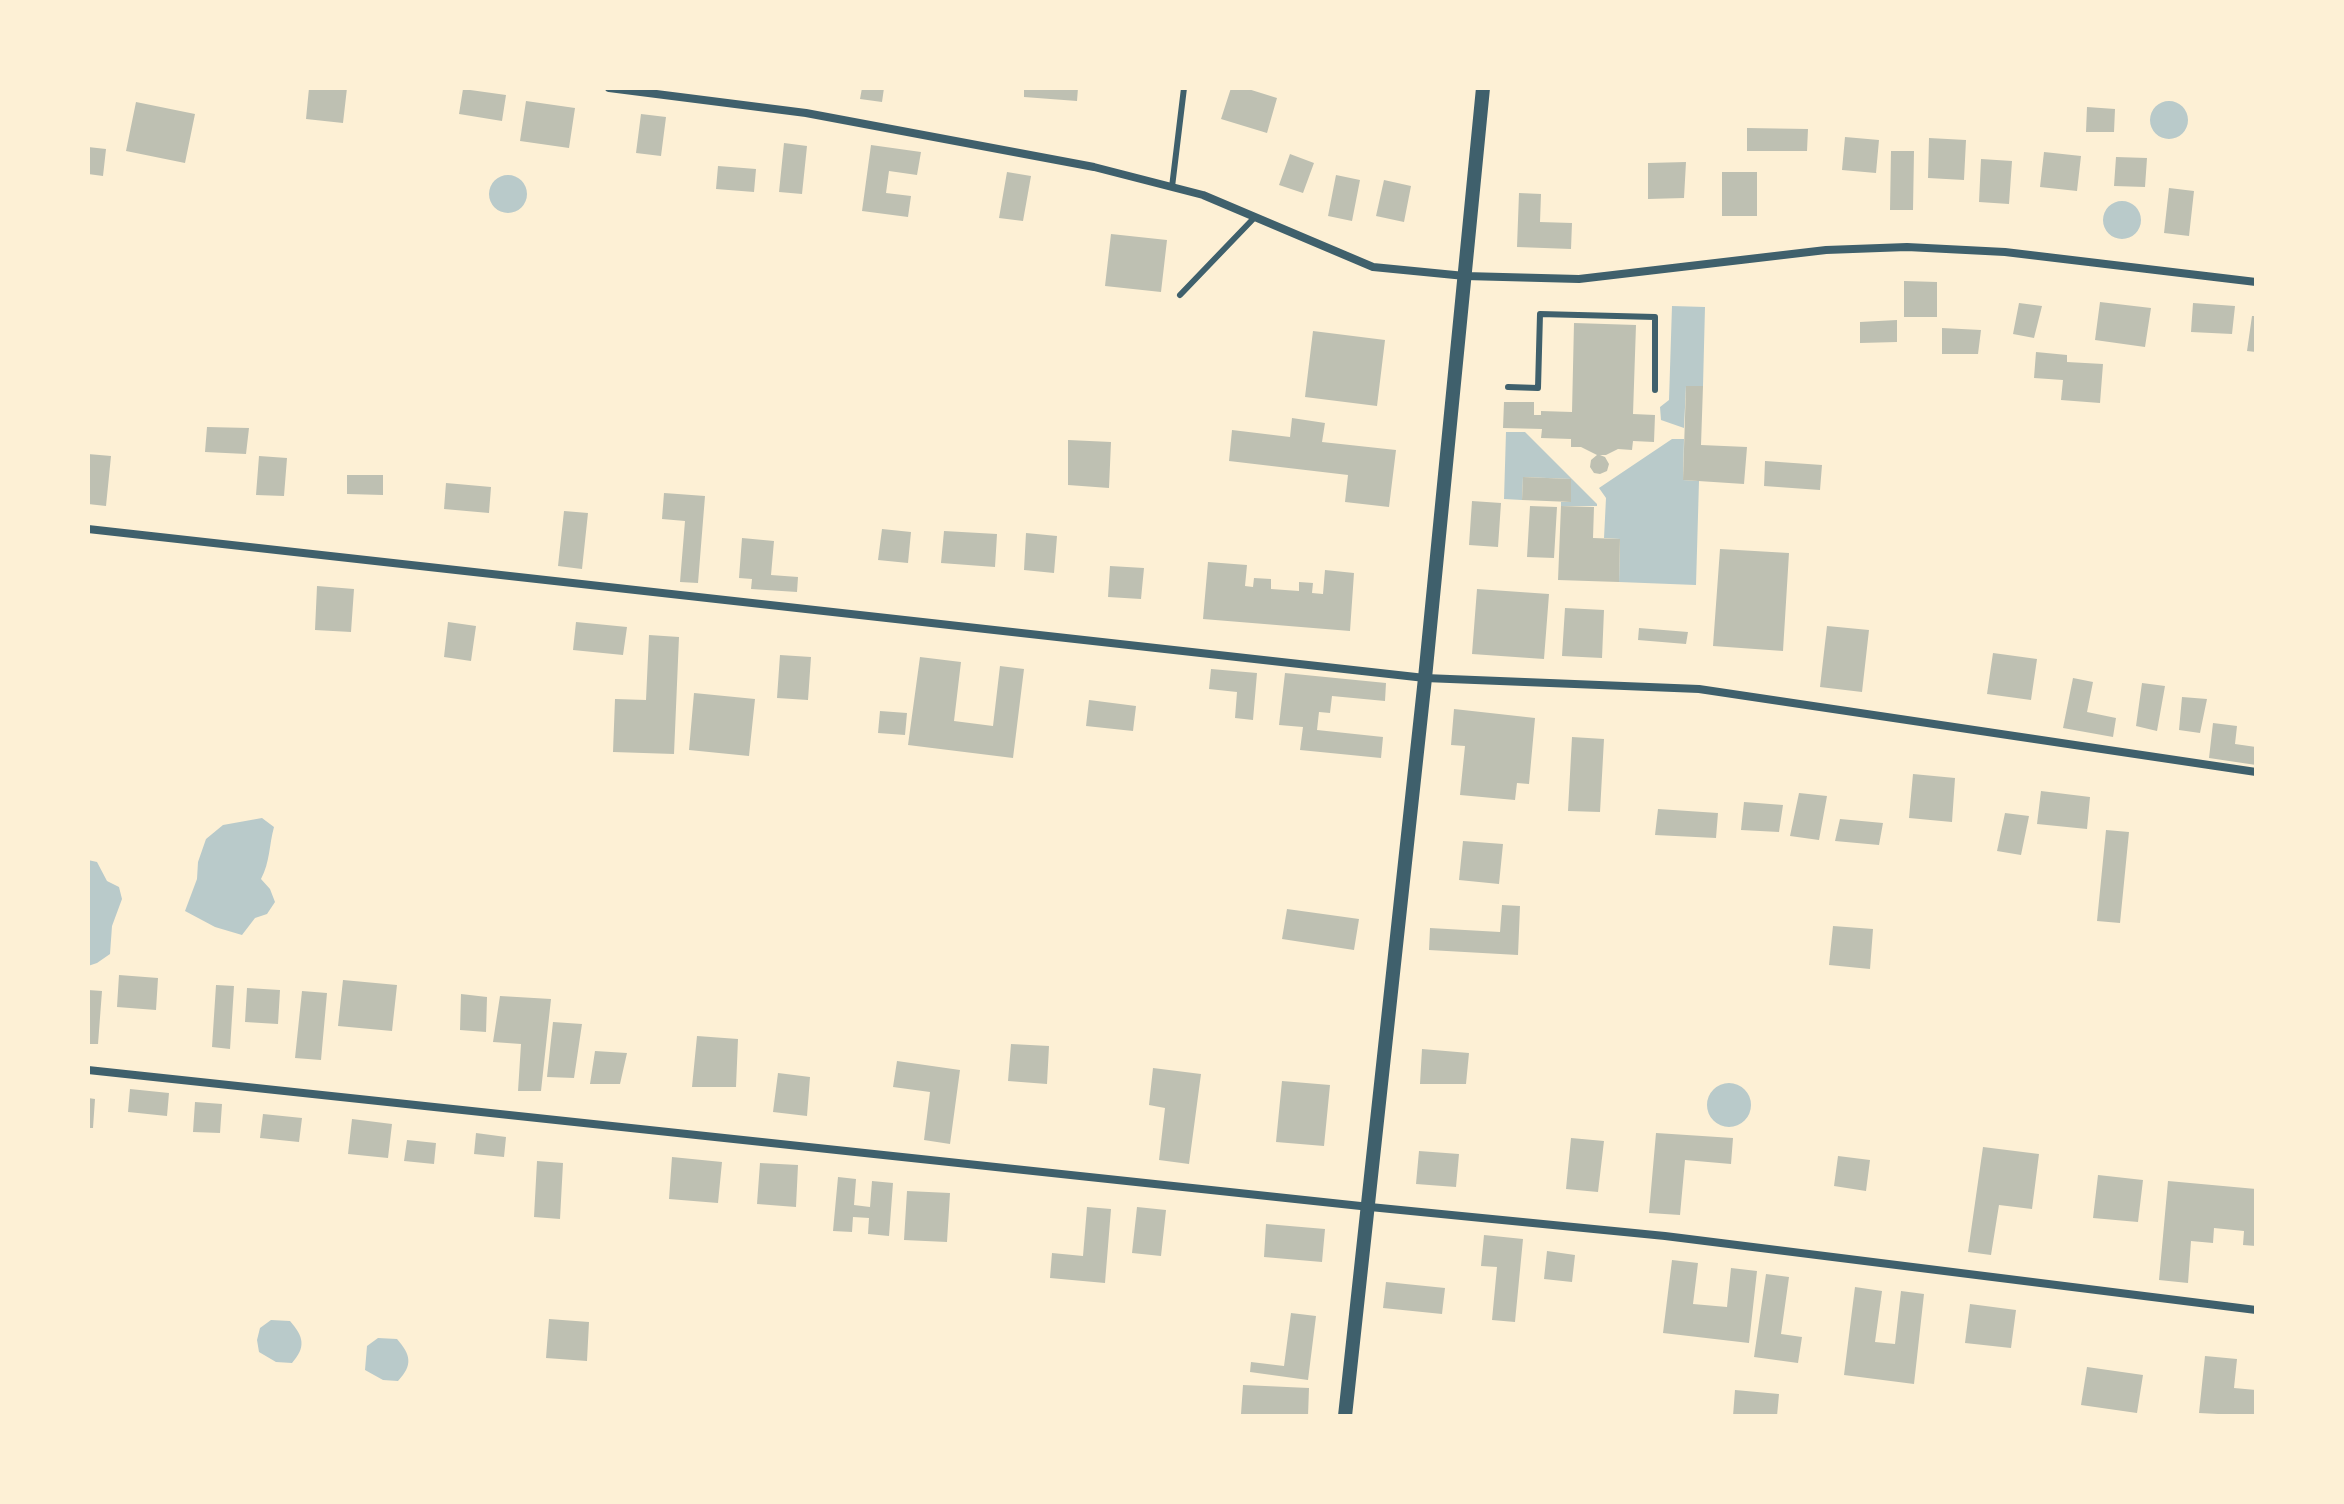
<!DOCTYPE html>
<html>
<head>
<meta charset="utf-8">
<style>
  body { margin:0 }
  #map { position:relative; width:2344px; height:1504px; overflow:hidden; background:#fdf0d5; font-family:Raleway,sans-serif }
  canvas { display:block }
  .frame { position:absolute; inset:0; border:90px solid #fdf0d5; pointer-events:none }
</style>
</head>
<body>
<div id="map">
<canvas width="2344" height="1504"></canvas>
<div class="frame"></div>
</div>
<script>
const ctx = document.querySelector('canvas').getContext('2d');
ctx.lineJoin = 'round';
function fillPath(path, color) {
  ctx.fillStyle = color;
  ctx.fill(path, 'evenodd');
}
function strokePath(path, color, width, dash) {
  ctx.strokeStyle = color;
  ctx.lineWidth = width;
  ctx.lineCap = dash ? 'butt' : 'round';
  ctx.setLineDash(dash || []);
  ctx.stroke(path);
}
fillPath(new Path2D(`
  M2150 120a19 19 0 1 1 38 0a19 19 0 1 1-38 0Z
  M489 194a19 19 0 1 1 38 0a19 19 0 1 1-38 0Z
  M2103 220a19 19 0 1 1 38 0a19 19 0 1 1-38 0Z
  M1672,306l33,1 -2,79h-17l-2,42 -23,-8 -1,-13 9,-7z
  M1506,432h19l72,72v2h-36v-4h10v-23l-48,-2 -1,23 -18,-1z
  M1672,439h12l-1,41 16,1 -3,104 -77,-3 1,-43 -16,-1 2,-40 -7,-10z
  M262,818l12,9c-5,18 -4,35 -13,52l9,10 5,13 -8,12 -12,4 -13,17 -27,-8 -30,-16 12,-32 1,-17 8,-23 17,-14z
  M88,860l9,2 10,19 12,6 3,12 -10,27 -2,28 -13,9 -9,3z
  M1707 1105a22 22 0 1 1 44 0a22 22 0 1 1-44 0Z
  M271,1320l19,1c14,16 16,26 2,42l-16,-1 -17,-10 -2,-12 3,-12z
  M378,1338l19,1c14,16 16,26 1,42l-15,-1 -18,-10 2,-24z`), '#b9caca');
fillPath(new Path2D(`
  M309,88h38l-4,35 -37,-4z
  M862,88h22l-2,14 -22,-3z
  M1024,88h54l-1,13 -53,-4z
  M1231,88h14l32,10 -10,35 -46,-14z
  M463,89l43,6 -4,26 -43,-7z
  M526,101l49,7 -6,40 -49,-7z
  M136,102l59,12 -10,49 -59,-12z
  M2087,107l28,2 -1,23h-28z
  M641,114l25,3 -5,39 -25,-3z
  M1747,128l61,1 -1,22h-60z
  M1845,137l34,3 -3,33 -34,-3z
  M1929,138l37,2 -2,40 -36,-2z
  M784,143l23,3 -5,48 -23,-2z
  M871,145l50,7 -4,23 -28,-4 -3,22 25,3 -3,21 -46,-6z
  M88,147l18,2 -3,27 -15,-2z
  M1891,151h23l-1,59h-23z
  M2044,152l37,4 -4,35 -37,-4z
  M1290,154l24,9 -11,30 -24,-8z
  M2116,157l31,1 -2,29 -31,-1z
  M1981,159l31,2 -3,43 -30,-2z
  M1686,162l-2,36 -36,1v-36z
  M718,166l38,3 -2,23 -38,-3z
  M1007,172l24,4 -8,45 -24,-3z
  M1722,172h35v44h-35z
  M1336,175l24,5 -8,41 -24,-5z
  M1384,180l27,6 -7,36 -28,-6z
  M2169,188l25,3 -5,45 -25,-3z
  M1519,193l22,1 -1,28 32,1 -1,26 -54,-2z
  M1111,234l56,6 -6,52 -56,-6z
  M1904,281l33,1v35h-33z
  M2100,302l51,6 -6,39 -50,-7z
  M2019,303l23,3 -8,32 -21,-4z
  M2193,303l42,3 -3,28 -41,-2z
  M2252,316h4v36l-9,-1z
  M1897,320v22l-37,1v-21z
  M1574,323l62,2 -3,89 22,1 -1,27 -21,-1 -1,9 -14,-1 -12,6h-6l5,2 4,7 -2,7 -7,3 -6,-1 -4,-6 1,-7 6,-5 -16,-8h-10v-8l-30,-1 1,-9 -39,-1 1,-26h30v13h7v-4l31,1z
  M1942,328l39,2 -3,24h-36z
  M1313,331l72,9 -8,66 -72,-9z
  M2036,352l31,3v7l36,2 -3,39 -39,-3 2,-20 -29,-2z
  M1686,386h17l-2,59 46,2 -3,37 -61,-4z
  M1292,418l33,5 -3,19 74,8 -7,57 -44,-5 3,-27 -119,-14 3,-31 58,7z
  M207,427l42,1 -3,26 -41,-2z
  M1068,440l43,2 -2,46 -41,-3z
  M88,454l23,2 -5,50 -18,-2z
  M259,456l28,2 -3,38 -28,-1z
  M1765,461l57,4 -2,25 -56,-4z
  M347,475h36v20l-36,-1z
  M1523,477l48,2v23l-49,-2z
  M446,483l45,4 -2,26 -45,-4z
  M664,493l41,3 -7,87 -18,-1 5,-61 -23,-2z
  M1472,501l29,2 -3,44 -29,-2z
  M1530,506l27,1 -3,51 -27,-1z
  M1561,506l33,1 -1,31 27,1 -1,43 -61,-2z
  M564,511l24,2 -6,56 -24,-3z
  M882,529l29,3 -3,31 -30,-3z
  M944,531l53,3 -2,33 -54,-4z
  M1026,533l31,3 -3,37 -30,-3z
  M742,538l32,3 -3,34 27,2 -1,15 -46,-3 1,-10 -13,-1z
  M1720,549l69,4 -6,98 -70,-5z
  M1208,562l39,3 -2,21 8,1 1,-9 17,1v10l28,2v-9l14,1 -1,10 11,1 2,-24 29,3 -4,58 -147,-12z
  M1110,566l34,2 -3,31 -33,-2z
  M317,586l37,3 -3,43 -36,-2z
  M1477,589l72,5 -5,65 -72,-5z
  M1565,608l39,2 -2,48 -40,-2z
  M448,622l28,4 -5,35 -27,-4z
  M576,622l51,5 -4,28 -50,-5z
  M1827,626l42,4 -7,62 -42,-5z
  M1639,628l49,4 -2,12 -48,-4z
  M649,635l30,2 -5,117 -61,-2 2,-53 31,1z
  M1993,653l44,6 -6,41 -44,-6z
  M780,655l31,2 -3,43 -31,-2z
  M920,657l41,5 -7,59 39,5 7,-60 24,3 -11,89 -105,-13z
  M1211,669l46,4 -4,47 -18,-2 2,-26 -28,-3z
  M1285,673l101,10 -1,18 -53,-5 -2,17 -11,-1 -2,18 66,7 -2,21 -81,-8 3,-23 -24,-2z
  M2073,678l20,4 -6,30 29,6 -3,19 -50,-9z
  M2142,683l23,3 -8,45 -21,-5z
  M694,693l61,6 -6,57 -60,-6z
  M2182,697l25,2 -7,34 -21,-3z
  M1089,700l47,6 -3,25 -47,-5z
  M1454,709l81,9 -6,66 -12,-1 -2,17 -55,-5 5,-49 -14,-1z
  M880,711l27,2 -2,22 -27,-2z
  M2213,723l24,3 -2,18 21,3v18l-47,-7z
  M1572,737l32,2 -4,73 -32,-1z
  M1913,774l42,4 -3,44 -43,-4z
  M2041,791l49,6 -3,32 -50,-5z
  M1799,793l28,3 -8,44 -29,-4z
  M1744,802l39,3 -4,27 -38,-2z
  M1658,809l60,4 -2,25 -61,-3z
  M2005,813l24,3 -8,39 -24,-4z
  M1840,819l43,4 -4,22 -44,-4z
  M2106,830l23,2 -9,91 -23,-2z
  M1463,841l40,3 -4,40 -40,-4z
  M1502,905l18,1 -2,49 -89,-5 1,-22 70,4z
  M1287,909l72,10 -5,31 -72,-11z
  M1833,926l40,3 -3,40 -41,-4z
  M119,975l39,3 -2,32 -39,-3z
  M343,980l54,5 -5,46 -54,-5z
  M216,985l18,1 -4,63 -18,-2z
  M247,988l33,2 -2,34 -33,-2z
  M88,990l14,1 -4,53h-10z
  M302,991l25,2 -6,67 -26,-2z
  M461,994l26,3 -1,35 -26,-2z
  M500,996l51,3 -10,92h-23l3,-47 -28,-2z
  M553,1022l29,2 -8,54 -27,-1z
  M697,1036l41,3 -2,48h-44z
  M1011,1044l38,2 -2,38 -39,-3z
  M1422,1049l47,4 -3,31h-46z
  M595,1051l32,2 -7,31h-30z
  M897,1061l63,9 -10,74 -26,-4 6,-48 -37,-5z
  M1153,1068l48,6 -12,90 -30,-4 6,-52 -16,-3z
  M778,1073l32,4 -3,39 -34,-4z
  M1282,1081l48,4 -6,61 -48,-4z
  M130,1089l39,4 -2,23 -39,-4z
  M88,1098l7,1 -2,29h-5z
  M195,1102l27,2 -2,29 -27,-1z
  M263,1114l39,4 -3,24 -39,-4z
  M352,1119l40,5 -4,34 -40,-4z
  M476,1133l30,4 -2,20 -30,-3z
  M1656,1133l77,5 -2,26 -46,-4 -5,55 -31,-2z
  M1571,1138l33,3 -6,51 -32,-3z
  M407,1140l29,3 -2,21 -30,-3z
  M1983,1147l56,7 -7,55 -33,-4 -8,50 -23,-3z
  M1419,1151l40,3 -3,33 -40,-3z
  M1838,1156l32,4 -4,31 -32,-5z
  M672,1157l50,5 -4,41 -49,-4z
  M537,1161l26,2 -3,56 -26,-2z
  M760,1163l38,2 -2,42 -39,-3z
  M2098,1175l45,5 -5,42 -45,-4z
  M838,1177l18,2 -2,26 16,2 2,-26 21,2 -4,53 -21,-2 1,-16 -16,-1 -1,15 -19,-1z
  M2168,1181l88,8v57l-13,-1 1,-14 -30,-3 -1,15 -22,-2 -3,42 -29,-3z
  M907,1191l43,2 -3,49 -43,-2z
  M1087,1207l24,2 -6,74 -55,-5 2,-25 31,3z
  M1137,1207l29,3 -5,46 -29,-3z
  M1266,1224l59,5 -3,33 -58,-5z
  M1484,1235l39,4 -8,83 -23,-2 5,-53 -16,-1z
  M1547,1251l28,4 -3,27 -28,-3z
  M1672,1260l26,3 -5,41 34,3 4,-39 26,3 -8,72 -86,-10z
  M1766,1274l23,3 -8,57 21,3 -4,26 -44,-6z
  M1386,1282l59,6 -3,26 -59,-6z
  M1855,1287l27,4 -7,51 20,2 6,-53 23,3 -10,90 -70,-9z
  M1970,1304l46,6 -5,38 -46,-5z
  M1291,1313l25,3 -8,64 -58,-8 1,-10 33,4z
  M549,1319l40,3 -2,39 -41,-3z
  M2205,1356l32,3 -3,29 22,2v26l-57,-3z
  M2087,1367l56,8 -6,38 -56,-8z
  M1243,1385l66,3 -1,28 -67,-2z
  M1735,1390l44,4 -2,22h-44z`), '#bec0b2');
strokePath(new Path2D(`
  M1172,187l12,-99
  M1180,295l74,-77
  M1508,387l30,1 2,-74 115,3v73`), '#3f606c', 6);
strokePath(new Path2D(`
  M609,88l197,25 288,54 109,28 170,72 92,9 114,3 247,-29 81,-3 98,5 251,30
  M88,529l1337,149 274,11 557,83
  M88,1070l1282,137 295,29 591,74`), '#3f606c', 8);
strokePath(new Path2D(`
  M1345,1416l80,-738 58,-590`), '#3f606c', 14);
</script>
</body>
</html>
